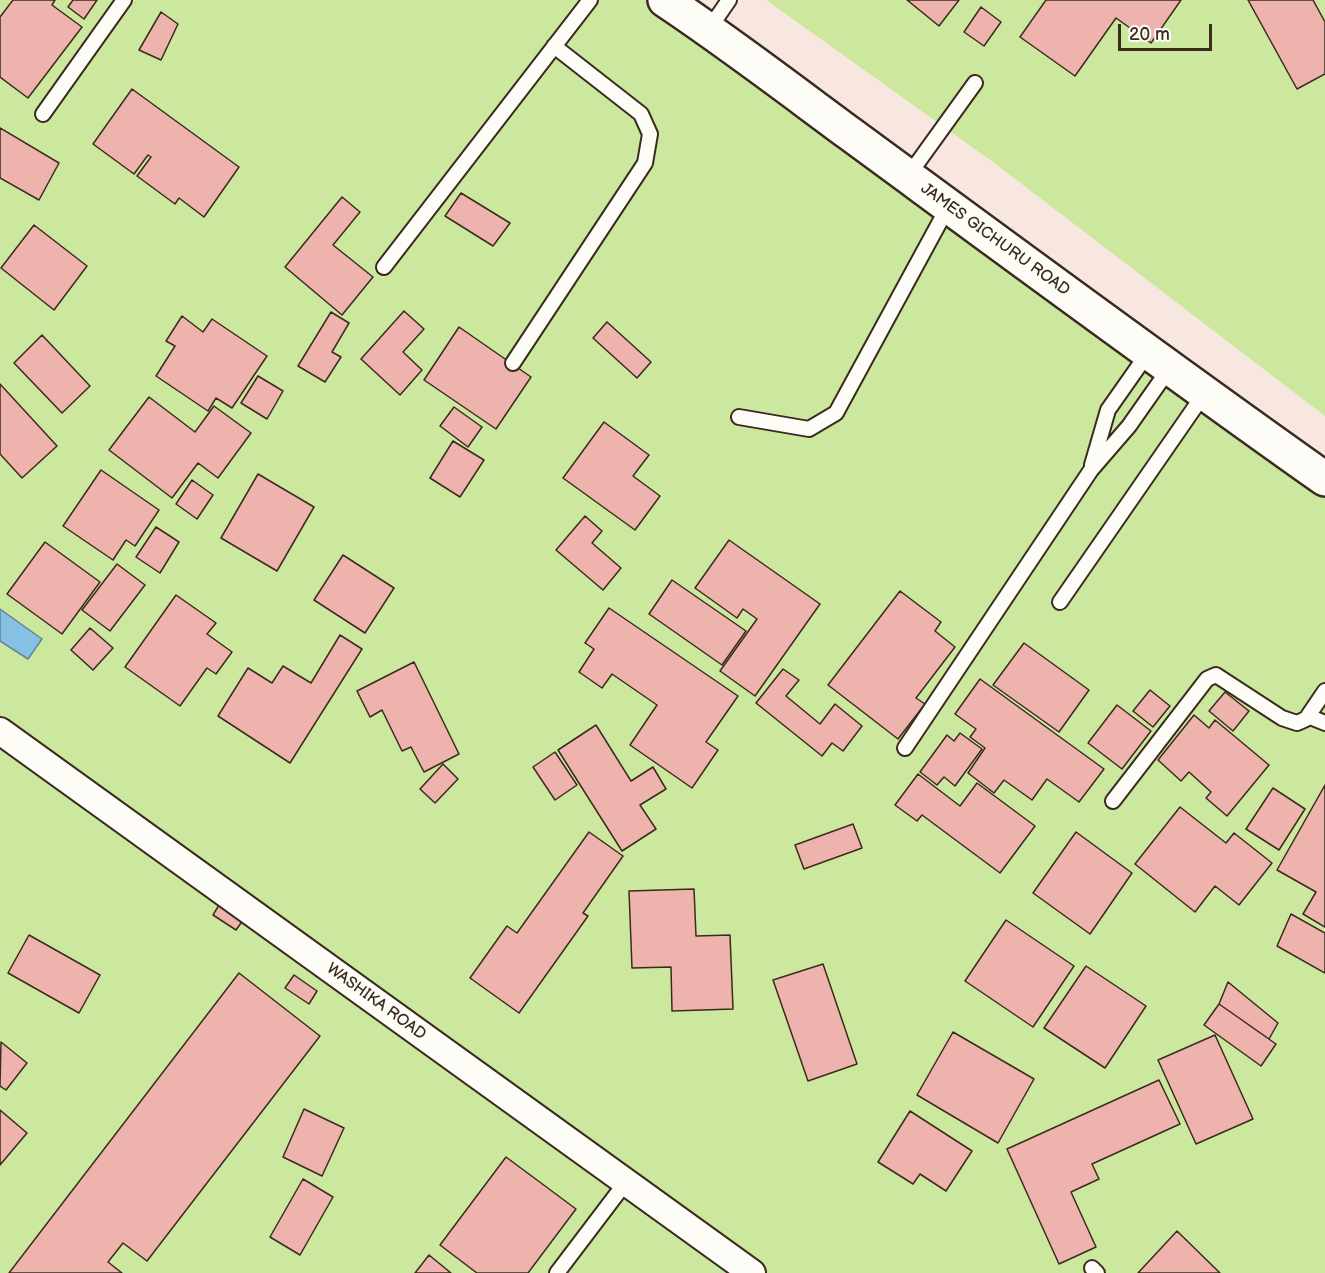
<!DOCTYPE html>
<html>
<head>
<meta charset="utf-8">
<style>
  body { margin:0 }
  #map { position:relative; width:1325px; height:1273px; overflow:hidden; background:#f8e6e0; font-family:"Balsamiq Sans",sans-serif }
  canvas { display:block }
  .scale { position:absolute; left:1118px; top:24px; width:94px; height:27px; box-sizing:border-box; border:3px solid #3b2a1e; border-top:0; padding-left:8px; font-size:18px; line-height:21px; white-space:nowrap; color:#3b2a1e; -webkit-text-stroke:4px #fdfcf7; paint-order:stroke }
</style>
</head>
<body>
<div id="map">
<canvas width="1325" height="1273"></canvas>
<div class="scale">20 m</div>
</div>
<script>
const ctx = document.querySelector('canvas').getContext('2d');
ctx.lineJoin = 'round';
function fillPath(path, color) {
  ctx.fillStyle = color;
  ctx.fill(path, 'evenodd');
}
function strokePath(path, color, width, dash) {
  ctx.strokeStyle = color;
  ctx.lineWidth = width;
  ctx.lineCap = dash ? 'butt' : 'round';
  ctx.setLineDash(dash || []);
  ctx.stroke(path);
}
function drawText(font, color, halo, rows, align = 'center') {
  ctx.font = font + ' "Balsamiq Sans",sans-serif';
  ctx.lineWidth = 5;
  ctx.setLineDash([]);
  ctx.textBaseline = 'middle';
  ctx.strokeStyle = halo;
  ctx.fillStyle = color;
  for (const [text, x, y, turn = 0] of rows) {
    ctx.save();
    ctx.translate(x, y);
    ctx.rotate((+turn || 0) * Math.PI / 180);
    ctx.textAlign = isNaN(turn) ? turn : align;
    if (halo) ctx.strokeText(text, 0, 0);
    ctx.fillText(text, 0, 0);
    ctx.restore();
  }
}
fillPath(new Path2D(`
  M0,0h673l652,481v792h-1325z
  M766,0h559v416l-328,-251z`), '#cce89e');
const water = new Path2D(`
  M0,609l42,30 -14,20 -28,-18z`);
fillPath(water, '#86c1e5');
strokePath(water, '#688595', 1.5);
const building = new Path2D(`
  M13,0h42l-3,5 30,22 -54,71 -28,-21v-60z
  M73,0h24l-13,19 -16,-12z
  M907,0h52l-20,26z
  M1046,0h135l-30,43 -35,-25 -41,58 -55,-39z
  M1248,0h65l12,22v52l-28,15z
  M981,7l20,15 -17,24 -20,-14z
  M161,12l17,12 -17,36 -22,-10z
  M132,89l107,78 -35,50 -25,-19 -4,6 -38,-28 14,-19 -3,-2 -14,19 -41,-30z
  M0,128l59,35 -20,37 -39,-22z
  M461,193l49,30 -17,23 -48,-30z
  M342,197l18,15 -27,33 40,32 -31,38 -57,-48z
  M34,225l53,41 -33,44 -53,-42z
  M404,311l20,18 -21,23 19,18 -22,25 -39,-36z
  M331,312l18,11 -17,29 9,5 -16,25 -27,-16z
  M182,316l21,16 9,-13 55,37 -35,52 -16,-10 -8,13 -52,-35 19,-30 -9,-5z
  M607,322l44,40 -14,16 -44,-40z
  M459,327l72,50 -35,52 -72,-49z
  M42,335l48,51 -28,27 -48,-50z
  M258,376l25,15 -16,28 -26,-16z
  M0,384l57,62 -35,32 -22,-24z
  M149,397l46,35 19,-26 37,27 -33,45 -20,-15 -26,35 -63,-48z
  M454,407l28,20 -14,20 -28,-21z
  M604,422l45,33 -16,21 27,20 -25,34 -72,-52z
  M453,441l31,19 -24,37 -30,-19z
  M101,470l58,40 -24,36 -9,-6 -13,20 -50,-34z
  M258,474l56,33 -37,64 -56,-33z
  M192,480l21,15 -16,24 -21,-15z
  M585,516l17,15 -10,12 29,25 -18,22 -47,-40z
  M156,527l23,15 -19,31 -24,-16z
  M729,540l91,64 -65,92 -35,-25 37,-52 -14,-10 -6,9 -42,-30z
  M45,542l55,40 -38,52 -55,-40z
  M343,555l51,33 -29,45 -51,-33z
  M117,564l28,21 -35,46 -28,-21z
  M672,580l74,51 -24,34 -73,-51z
  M900,591l41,31 -6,9 20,16 -39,51 9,6 -27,35 -70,-54z
  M176,595l40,28 -9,11 25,18 -16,22 -9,-6 -27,38 -55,-39z
  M609,608l129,88 -32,46 12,8 -26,38 -62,-43 27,-40 -45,-31 -10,14 -23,-16 15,-23 -9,-6z
  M90,628l23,20 -20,22 -22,-20z
  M340,635l22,14 -72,114 -72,-47 30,-48 24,15 11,-17 28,17z
  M1024,643l65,47 -30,42 -66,-47z
  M414,662l45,92 -35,18 -13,-25 -9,4 -20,-41 -12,7 -13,-26z
  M783,669l16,11 -13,16 34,28 15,-20 27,22 -19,25 -11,-8 -10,13 -66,-53z
  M980,679l124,90 -25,33 -32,-23 -15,21 -28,-20 -10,13 -26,-20 17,-25 -15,-11 6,-8 -21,-15z
  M1150,690l20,16 -17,21 -20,-16z
  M1225,692l24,19 -16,20 -24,-20z
  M1117,705l34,26 -29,38 -34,-26z
  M1194,715l15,13 6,-8 54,45 -42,51 -21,-18 5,-6 -22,-20 -8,9 -23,-21z
  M596,725l35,56 22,-14 13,22 -26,16 16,24 -34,22 -64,-101z
  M960,733l22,16 -27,37 -11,-9 -7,8 -17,-13 27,-37 7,6z
  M555,752l22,33 -22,15 -22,-33z
  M443,764l15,15 -23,24 -15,-14z
  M918,774l42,32 17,-23 58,43 -35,47 -78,-58 -5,6 -22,-16z
  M1325,785v142l-22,-13 13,-22 -39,-22z
  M1273,788l32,21 -26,41 -33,-21z
  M1180,807l46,36 8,-10 38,30 -33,42 -24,-19 -20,26 -60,-48z
  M853,824l9,24 -58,21 -9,-24z
  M589,832l34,24 -40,57 5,3 -69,97 -49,-35 37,-52 10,7z
  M1076,832l56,41 -42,61 -57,-41z
  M694,889l2,47 34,-1 3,74 -61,2 -1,-44 -39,1 -3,-77z
  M222,900l24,16 -10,14 -23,-15z
  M1291,914l34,19v40l-48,-27z
  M1006,920l68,46 -41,61 -68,-46z
  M29,935l71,40 -21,38 -71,-40z
  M823,964l34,100 -49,17 -35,-101z
  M1086,966l60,40 -41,62 -61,-40z
  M239,973l81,63 -173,225 -24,-18 -15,19 14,11h-113z
  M294,975l23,16 -8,13 -24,-16z
  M1228,982l50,41 -9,16 -50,-35z
  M1219,1004l57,40 -15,22 -57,-41z
  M953,1032l81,47 -36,64 -81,-48z
  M1215,1035l38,84 -57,25 -38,-84z
  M1,1042l26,21 -21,27 -6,-4z
  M1159,1080l21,44 -88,40 7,15 -28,13 25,55 -37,17 -52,-115z
  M304,1109l40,19 -22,48 -39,-19z
  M0,1110l27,23 -27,32z
  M910,1111l62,40 -26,40 -26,-17 -7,10 -35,-22z
  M506,1157l70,52 -48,64h-51l-37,-28z
  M303,1179l30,18 -33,58 -30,-18z
  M1177,1231l43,42h-82z
  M429,1255l22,18h-36z`);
fillPath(building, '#eeb3ac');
strokePath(building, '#3b2a1e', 1.5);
const lane = new Path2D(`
  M709,29l20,-29
  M43,114l81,-114
  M908,176l67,-93
  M384,267l206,-267
  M513,363l132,-200 5,-29 -9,-20 -87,-68
  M739,417l70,12 27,-16 113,-208
  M1092,465l16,-55 40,-57
  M1060,602l144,-208
  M1308,716l17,7
  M905,748l186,-278 38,-44 40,-57
  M1113,801l94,-122 9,-4 66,43 15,5 9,-4 19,-28
  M1092,1268l5,5
  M557,1273l69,-91`);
const street = new Path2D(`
  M0,731l752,542`);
const secondary = new Path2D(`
  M665,0c63,42 123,88 184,133 158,116 316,233 476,346`);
strokePath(lane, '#3b2a1e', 18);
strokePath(street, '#3b2a1e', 30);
strokePath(secondary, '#3b2a1e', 38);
strokePath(lane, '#fdfcf7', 14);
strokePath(street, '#fdfcf7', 26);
strokePath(secondary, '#fdfcf7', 33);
drawText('16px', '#3b2a1e', '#fdfcf7', [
  ["JAMES GICHURU ROAD",995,240,36],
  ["WASHIKA ROAD",376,1002,36]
]);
</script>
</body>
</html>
